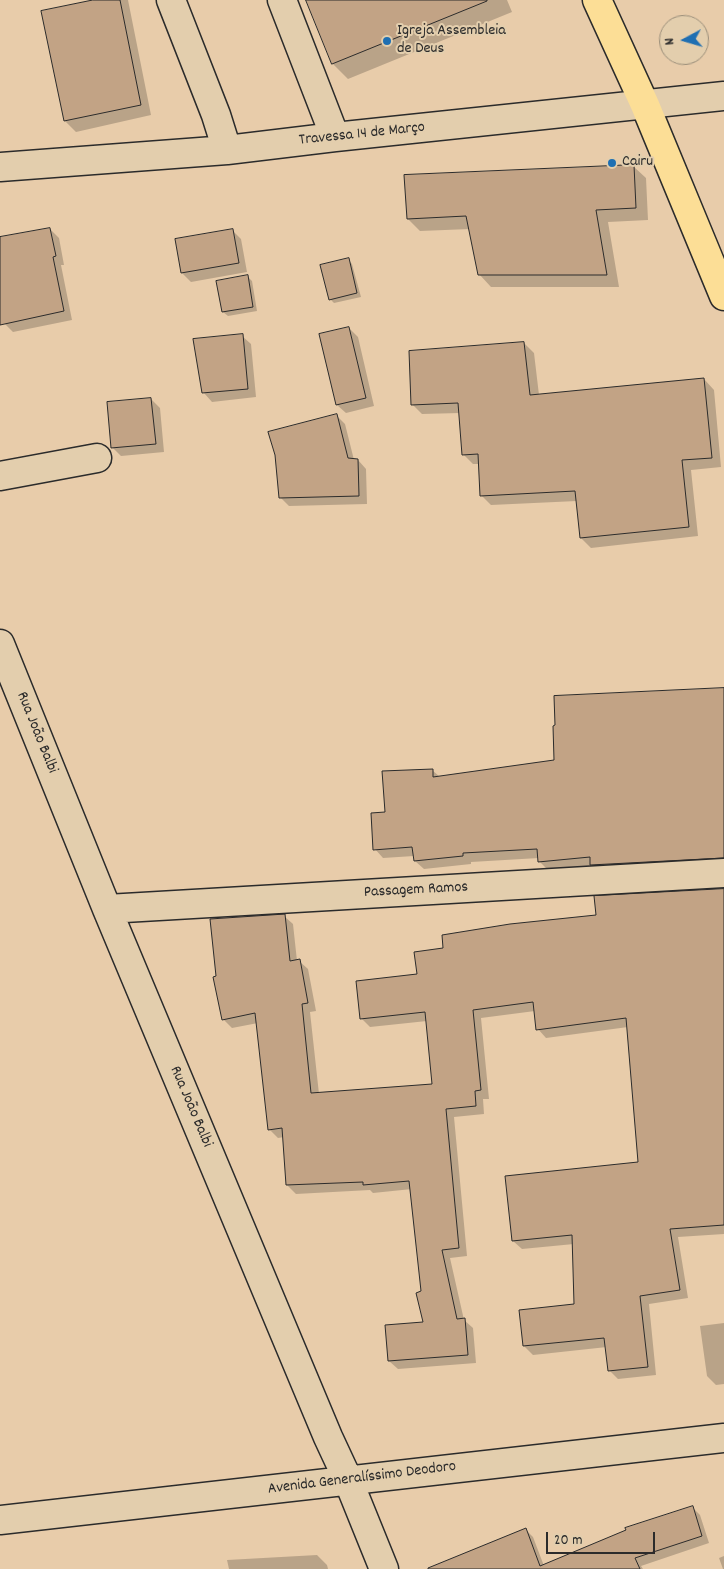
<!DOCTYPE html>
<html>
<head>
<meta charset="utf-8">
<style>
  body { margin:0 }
  #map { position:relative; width:724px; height:1569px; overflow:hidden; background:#e8ccaa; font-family:Dekko,sans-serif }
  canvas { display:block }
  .north { position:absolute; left:659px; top:15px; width:50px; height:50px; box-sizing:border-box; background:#e3cead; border:1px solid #998d79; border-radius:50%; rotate:264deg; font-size:14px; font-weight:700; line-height:20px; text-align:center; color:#2b2b2b }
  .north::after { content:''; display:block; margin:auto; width:18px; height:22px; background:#1f6fb2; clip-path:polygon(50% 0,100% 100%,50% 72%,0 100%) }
  .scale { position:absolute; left:546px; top:1532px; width:109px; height:22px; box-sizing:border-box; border:2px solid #2b2b2b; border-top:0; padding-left:6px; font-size:15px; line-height:18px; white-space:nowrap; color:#2b2b2b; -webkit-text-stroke:4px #e3cead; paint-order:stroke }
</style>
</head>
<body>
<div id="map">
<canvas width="724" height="1569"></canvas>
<div class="north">N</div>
<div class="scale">20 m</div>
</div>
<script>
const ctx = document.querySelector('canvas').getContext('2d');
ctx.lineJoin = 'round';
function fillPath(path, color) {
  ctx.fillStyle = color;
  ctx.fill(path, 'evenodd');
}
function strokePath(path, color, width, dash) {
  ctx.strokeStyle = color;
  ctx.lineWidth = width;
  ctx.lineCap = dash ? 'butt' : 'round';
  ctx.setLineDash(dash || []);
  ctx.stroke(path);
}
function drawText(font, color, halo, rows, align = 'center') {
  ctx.font = font + ' Dekko,sans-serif';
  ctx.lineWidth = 4;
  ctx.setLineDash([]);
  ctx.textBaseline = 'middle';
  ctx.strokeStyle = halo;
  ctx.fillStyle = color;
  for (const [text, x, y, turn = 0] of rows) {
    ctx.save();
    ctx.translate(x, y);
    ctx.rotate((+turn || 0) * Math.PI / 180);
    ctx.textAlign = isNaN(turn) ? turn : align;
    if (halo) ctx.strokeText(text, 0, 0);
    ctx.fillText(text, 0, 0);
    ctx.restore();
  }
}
fillPath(new Path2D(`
  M90,0h38l23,115 -75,17 -11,-11z
  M307,0h200l5,12 -164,67 -15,-15z
  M633,166l13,12 2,42 -40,2 11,65h-128l-12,-13 -9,-45 -50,2 -12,-12z
  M50,229l9,9 5,27h-3l11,55 -59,12 -9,-9 -4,-22v-62z
  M232,230l9,9 6,33 -56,10 -9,-9 -5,-33z
  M348,260l4,4 9,33 -27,6 -4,-4z
  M247,276l5,5 5,30 -29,5 -5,-4z
  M349,328l9,9 16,69 -28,7 -9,-8z
  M242,336l9,8 5,53 -44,5 -8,-9z
  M524,343l10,10 5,42 165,-16 10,11 7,77 -30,3 7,66 -107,12 -10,-10 -4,-37 -86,4 -10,-10 -2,-31h-6l-10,-10 -3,-41 -38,1 -10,-10z
  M151,399l9,9 4,44 -43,4 -9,-9z
  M336,415l9,9 9,36h4l8,9 1,35 -78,2 -9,-9z
  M724,689v177l-124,7 -7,-7 -45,4 -9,-9v-3l-68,4v2l-47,5 -9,-8 -1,-5 -31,2 -8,-9 11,-36 46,-43 8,7 115,-16z
  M724,890v344l-46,3 10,61 -39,6 7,71 -38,4 -9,-9 -2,-23 -74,8 -9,-9 52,-41 -2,-61 -52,5 -9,-8 126,-77 -11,-137 -82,11 -8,-9 -3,-18 -54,7 8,81h-6l1,15 -30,3 13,139 -17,2 14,62 9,8 3,35 -78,6 -9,-8 35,-38 -12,-134 -39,4 -3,-3 -74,4 -9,-9 -3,-48 -6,1 -9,-9 -11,-106 -26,5 -9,-9 61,-103 9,8 4,37h2l9,8 8,42 -6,1 9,82 115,-9 -7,-64 -57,6 -8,-8 56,-44 27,-25z
  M724,1323v61l-8,1 -9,-9 -7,-50z
  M692,1507l8,8 9,28 -68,23 2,3h-208l91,-39 7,7 11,29z
  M317,1555l10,10 1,4h-99l-2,-9z
  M724,1556v13h-1l-4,-11z`), '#0003');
const building = new Path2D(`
  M93,0h27l21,105 -77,16 -23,-110z
  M306,0h181v1l-155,63z
  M634,165l2,43 -40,2 11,65h-129l-12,-59 -59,3 -3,-44z
  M50,228l6,28 -3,1 11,54 -64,14v-88z
  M233,229l6,34 -58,10 -6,-34z
  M349,258l8,35 -28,7 -9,-35z
  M248,275l5,32 -31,5 -6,-31z
  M349,327l17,71 -30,7 -17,-71z
  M243,334l5,55 -46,4 -9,-54z
  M524,342l6,53 174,-17 8,80 -30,2 7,67 -109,11 -5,-47 -95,5 -2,-42 -16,1 -4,-52 -47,2 -2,-54z
  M151,398l5,46 -45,4 -4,-46z
  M337,414l11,44 10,1 1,37 -80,2 -4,-43 -7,-23z
  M724,688v170l-134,7v-8l-52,5 -1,-13 -74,4v3l-49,5 -2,-14 -39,3 -2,-37 14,-1 -3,-41 51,-2v8l121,-17 -1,-34 2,-1 -1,-29z
  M724,889v336l-54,4 10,61 -40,6 8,71 -40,4 -4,-33 -81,8 -4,-36 55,-6 -2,-69 -60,6 -7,-65 133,-14 -12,-144 -90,12 -3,-28 -60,8 8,80 -6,1 1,15 -30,3 13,139 -17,2 15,69 8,-1 3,37 -80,6 -3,-36 38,-3 -7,-29 5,-2 -12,-110 -46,4v-3l-77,3 -4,-57 -14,2 -13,-117 -33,7 -9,-43 3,-1 -6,-57 75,-5 5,47 10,-2 8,44 -6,1 9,89 121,-9 -7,-72 -65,7 -4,-38 61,-7 -3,-22 29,-4 -1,-13 68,-11 86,-9 -2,-19z
  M693,1506l9,30 -67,22 5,11h-212v-1l98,-40 14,38 86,-36 -1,-2z`);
fillPath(building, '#c2a385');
strokePath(building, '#2b2b2b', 1);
const minor = new Path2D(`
  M171,0l45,115 11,35
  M282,0l53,137
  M0,167l227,-17 108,-13 389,-41
  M0,476l97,-18
  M0,644l107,265 221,528 20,43 36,89
  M107,909l617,-36
  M0,1520l724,-82`);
const major = new Path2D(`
  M597,0l48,105 79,191`);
strokePath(minor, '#2b2b2b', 31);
strokePath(major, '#2b2b2b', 31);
strokePath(minor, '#e3cead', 28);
strokePath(major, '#fcde96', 28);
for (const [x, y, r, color] of [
  [387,41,5,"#1f6fb2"],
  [612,163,5,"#1f6fb2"]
]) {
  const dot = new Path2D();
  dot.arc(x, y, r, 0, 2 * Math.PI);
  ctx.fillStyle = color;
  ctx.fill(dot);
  strokePath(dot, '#e3cead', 2);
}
drawText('16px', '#2b2b2b', '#e3cead', [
  ["Igreja Assembleia",397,32],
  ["de Deus",397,50],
  ["Cairu",622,163]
], 'left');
drawText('16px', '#2b2b2b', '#e3cead', [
  ["Travessa 14 de Março",362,135,-6],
  ["Rua João Balbi",36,733,68],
  ["Passagem Ramos",416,891,-3],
  ["Rua João Balbi",190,1107,67],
  ["Avenida Generalíssimo Deodoro",362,1479,-7]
]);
</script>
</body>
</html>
